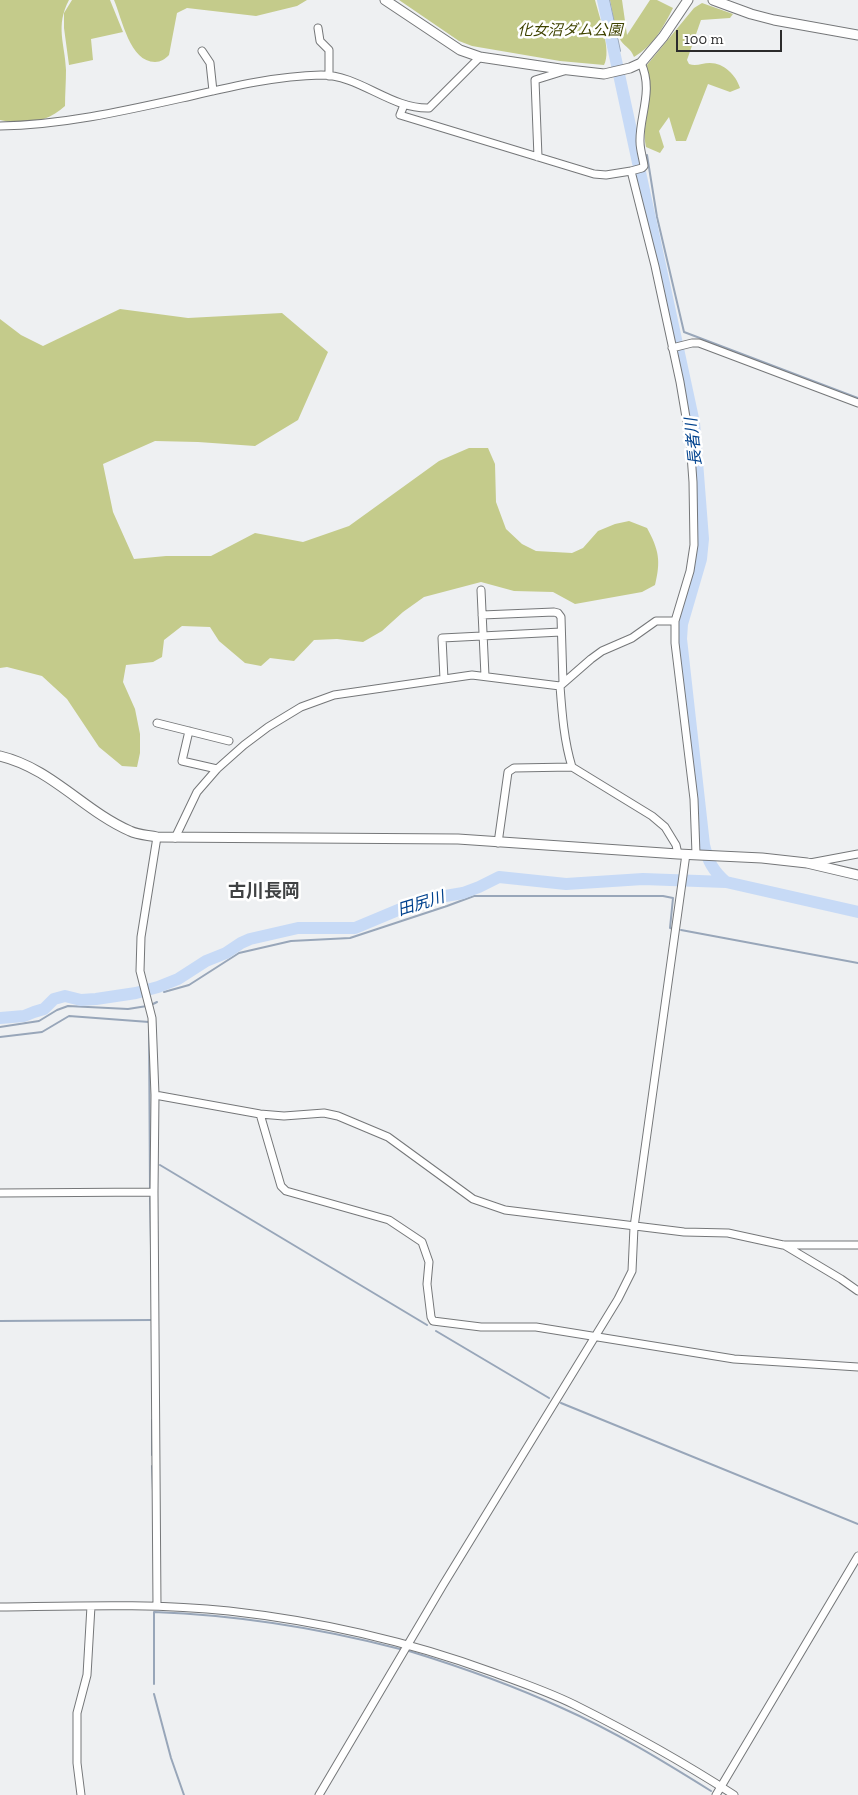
<!DOCTYPE html>
<html>
<head>
<meta charset="utf-8">
<style>
  body { margin:0 }
  #map { position:relative; width:858px; height:1795px; overflow:hidden; background:#eef0f2; font-family:"Zilla Slab",serif }
  canvas { display:block }
  .scale { position:absolute; left:676px; top:30px; width:106px; height:22px; box-sizing:border-box; border:2px solid #2b2b2c; border-top:0; padding-left:6px; font-size:15px; line-height:18px; white-space:nowrap; color:#2b2b2c; -webkit-text-stroke:4px #fff; paint-order:stroke }
</style>
</head>
<body>
<div id="map">
<canvas width="858" height="1795"></canvas>
<div class="scale">100 m</div>
</div>
<script>
const ctx = document.querySelector('canvas').getContext('2d');
ctx.lineJoin = 'round';
function fillPath(path, color) {
  ctx.fillStyle = color;
  ctx.fill(path, 'evenodd');
}
function strokePath(path, color, width, dash) {
  ctx.strokeStyle = color;
  ctx.lineWidth = width;
  ctx.lineCap = dash ? 'butt' : 'round';
  ctx.setLineDash(dash || []);
  ctx.stroke(path);
}
function drawText(font, color, halo, rows, align = 'center') {
  ctx.font = font + ' "Zilla Slab","Noto Sans JP",serif';
  ctx.lineWidth = 5;
  ctx.setLineDash([]);
  ctx.textBaseline = 'middle';
  ctx.strokeStyle = halo;
  ctx.fillStyle = color;
  for (const [text, x, y, turn = 0] of rows) {
    ctx.save();
    ctx.translate(x, y);
    ctx.rotate((+turn || 0) * Math.PI / 180);
    ctx.textAlign = isNaN(turn) ? turn : align;
    if (halo) ctx.strokeText(text, 0, 0);
    ctx.fillText(text, 0, 0);
    ctx.restore();
  }
}
fillPath(new Path2D(`
  M0,0h69c-14,26 -4,44 -3,70 0,12 -1,24 -1,36 -18,17 -42,19 -65,14z
  M72,0h38l13,32 -32,7 2,21 -24,5 -5,-37v-15z
  M114,0h193l-10,6 -41,10 -69,-8 -10,5 -8,42c-4,4 -8,7 -14,7 -25,0 -33,-43 -41,-62z
  M399,0h196c4,16 17,51 9,65l-44,-4 -88,-15 -13,-5z
  M610,0h12l5,35 23,-35h7l16,8c-10,20 -20,38 -39,49 -4,-10 -8,-9 -13,-16 -7,-11 -8,-28 -11,-41z
  M702,3l31,11 -3,4 -29,2 -14,40 2,4c7,3 13,-1 21,-1 14,0 26,12 30,25l-10,4 -22,-8 -22,57h-10l-7,-24 -10,14 5,16 -4,6 -14,-6c-3,-14 0,-25 2,-39 1,-15 1,-29 -1,-43l47,-57z
  M120,309l68,9 94,-5 46,39 -30,68 -43,26 -57,-4 -43,-1 -52,23 10,48 21,47 32,-3h45l44,-23 48,9 46,-16 90,-65 30,-13h19l7,16 1,38 10,27 16,15 14,7 36,2 11,-5 15,-17 17,-7 14,-3 18,7c12,22 14,33 8,57l-13,7 -67,12 -22,-12 -39,-1 -33,-9 -57,15 -21,15 -21,19 -19,11 -26,-3 -23,1 -20,21 -24,-3 -9,8 -16,-3 -26,-22 -9,-14 -28,-1 -18,14 -2,17 -9,5 -27,3 -3,17 12,27 5,25v19l-3,14 -15,-1 -23,-19 -32,-48 -25,-23 -35,-9 -7,1v-349l21,16 22,11z`), '#c4cb8b');
strokePath(new Path2D(`
  M609,0l11,51
  M647,155l10,62 27,115 174,66
  M681,930l177,33
  M164,992l25,-7 50,-32 52,-12 59,-3 97,-32 27,-10h189l10,2 -3,30 4,1
  M153,1004l4,-2
  M149,1026l1,163
  M0,1027l39,-6 18,-11 11,-4 60,3 19,-3
  M0,1037l42,-5 27,-16 80,6
  M160,1165l267,160
  M150,1198l1,50
  M0,1321l152,-1
  M436,1331l113,67
  M561,1403l297,121
  M152,1420v35
  M152,1466l1,25
  M409,1651c52,16 103,34 153,57 52,23 101,53 149,83
  M154,1684v-72c84,3 165,16 246,37
  M154,1694l17,64 13,37`), '#98a6b9', 2);
strokePath(new Path2D(`
  M603,0l91,423 9,116 -2,20 -19,65 -1,15 23,206c4,16 9,26 22,37
  M0,1018l24,-2 10,-4 10,-3 10,-10 11,-3 16,4 15,-1 40,-6 22,-6 20,-8 28,-18 20,-8 15,-10 9,-4 48,-11h57l67,-28 41,-7 16,-6 20,-10 67,7 77,-5 83,3 132,30`), '#c7daf6', 12);
const minor = new Path2D(`
  M318,28l2,13 9,9v26
  M202,51l8,12 3,28
  M641,63c13,28 -2,53 -1,79 0,8 3,16 4,24l-2,2 -11,3 24,95 25,116 10,59 3,41 1,63 -4,26 -15,50v22l19,156 2,55
  M404,105l-4,10 194,59 12,1 25,-4
  M0,126c64,-1 128,-16 191,-30 43,-10 86,-20 130,-21 39,0 69,34 108,33l51,-51
  M538,157l-3,-77 29,-9
  M672,348l20,-5h7l159,60
  M481,590l4,86
  M482,615l72,-3 4,1 3,4 2,66
  M444,679l-2,-41 119,-6
  M157,723l72,18
  M189,731l-7,30 35,8
  M572,767c-8,-26 -10,-54 -12,-81l31,-27 11,-8 30,-13 24,-17h19
  M175,838l22,-46 20,-23 27,-24 24,-18 33,-20 33,-12 138,-20 88,11
  M498,843l10,-71 6,-4 58,-1 80,49 13,11 11,18 2,9
  M810,863l48,-9
  M155,1095l105,19 24,2 40,-3 14,3 50,21 85,62 32,11 179,22 44,1 55,12h75
  M260,1114l21,72 5,5 103,29 33,22 7,20 -2,22 4,33 2,4 48,6h55l198,32 124,8
  M154,1192l3,414
  M0,1193l154,-1 1,-97 -3,-77 -12,-47 1,-34 16,-100
  M784,1245l57,34 17,12
  M0,1607c76,-1 153,-4 229,4 90,10 178,30 263,61 28,10 57,20 83,33 54,27 108,57 159,90
  M81,1795l-4,-32v-50l10,-38 4,-69
  M319,1795l124,-210 175,-286 14,-28 2,-44 52,-373
  M716,1795l142,-239`);
const tertiary = new Path2D(`
  M385,0l75,50 20,7 80,12 44,5 26,-6 11,-5 22,-26 25,-37
  M713,0l38,14 23,6 84,15
  M0,756c51,12 84,55 130,75 8,4 18,4 27,6l301,2 220,15 84,4 45,5 51,12`);
strokePath(minor, '#757779', 9);
strokePath(tertiary, '#757779', 11);
strokePath(minor, '#fff', 7);
strokePath(tertiary, '#fff', 9);
drawText('italic 15px', '#3f4300', '#fff', [
  ["化女沼ダム公園",570,31]
]);
drawText('italic 16px', '#00428e', '#fff', [
  ["長者川",694,442,-96],
  ["田尻川",421,904,-17]
]);
drawText('bold 18px', '#404243', '#fff', [
  ["古川長岡",264,892]
]);
</script>
</body>
</html>
